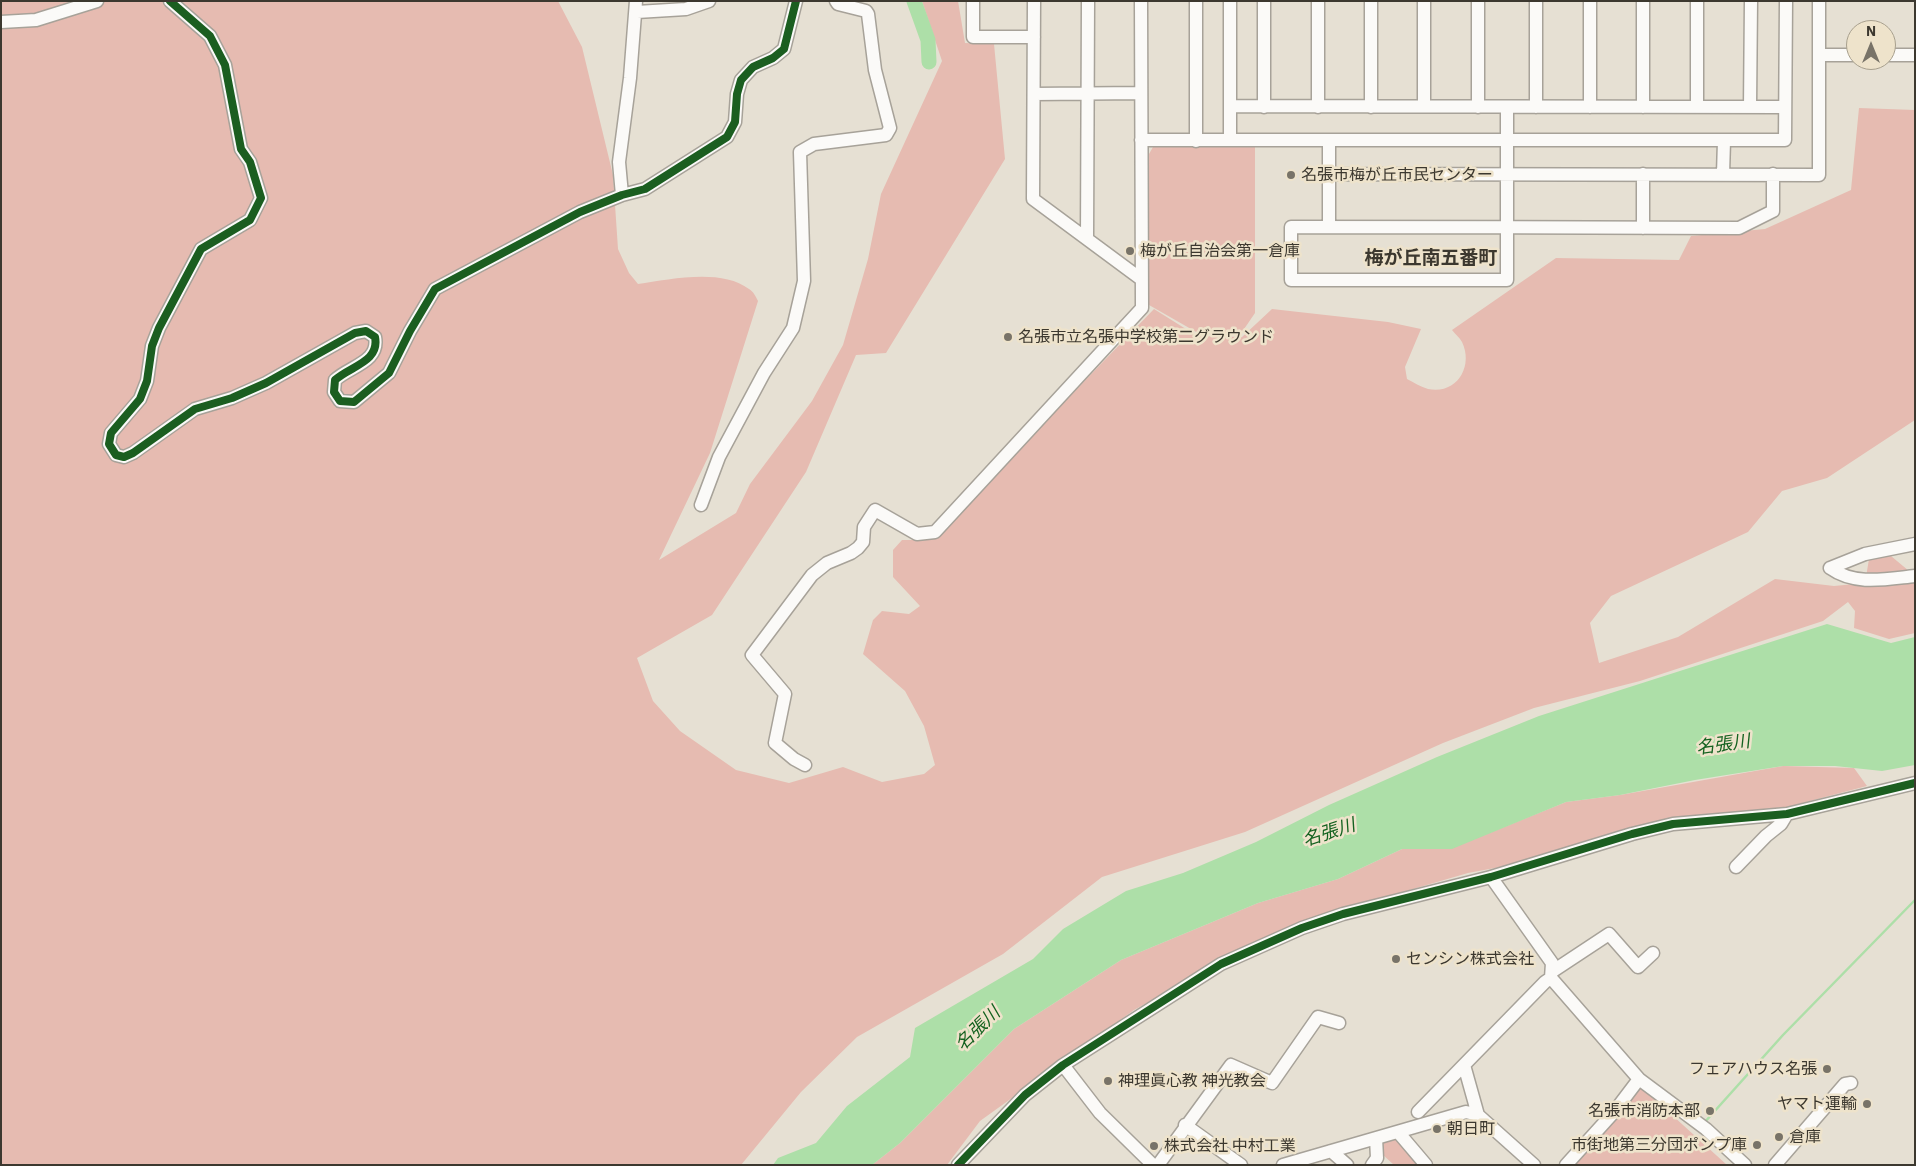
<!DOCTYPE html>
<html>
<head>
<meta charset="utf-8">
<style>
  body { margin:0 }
  #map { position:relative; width:1916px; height:1166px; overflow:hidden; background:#e6e0d3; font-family:"IBM Plex Sans",sans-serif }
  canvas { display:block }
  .frame { position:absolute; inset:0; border:2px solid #3c382f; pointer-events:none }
  .north { position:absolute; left:1846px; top:20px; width:50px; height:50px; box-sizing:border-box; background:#eee3cb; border:1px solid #a79f8d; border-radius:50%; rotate:0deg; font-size:14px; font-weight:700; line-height:20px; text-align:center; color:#3c382f }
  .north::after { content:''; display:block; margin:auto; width:18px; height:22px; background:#787368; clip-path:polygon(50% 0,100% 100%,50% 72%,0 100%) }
</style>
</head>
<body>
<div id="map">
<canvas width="1916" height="1166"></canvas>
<div class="frame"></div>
<div class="north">N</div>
</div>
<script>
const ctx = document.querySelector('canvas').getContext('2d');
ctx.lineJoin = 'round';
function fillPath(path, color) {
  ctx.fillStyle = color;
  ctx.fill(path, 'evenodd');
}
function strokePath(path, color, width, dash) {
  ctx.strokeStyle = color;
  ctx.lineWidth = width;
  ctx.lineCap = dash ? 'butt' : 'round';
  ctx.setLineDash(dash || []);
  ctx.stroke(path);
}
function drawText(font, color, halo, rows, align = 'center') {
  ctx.font = font + ' "IBM Plex Sans","Noto Sans JP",sans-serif';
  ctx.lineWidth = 5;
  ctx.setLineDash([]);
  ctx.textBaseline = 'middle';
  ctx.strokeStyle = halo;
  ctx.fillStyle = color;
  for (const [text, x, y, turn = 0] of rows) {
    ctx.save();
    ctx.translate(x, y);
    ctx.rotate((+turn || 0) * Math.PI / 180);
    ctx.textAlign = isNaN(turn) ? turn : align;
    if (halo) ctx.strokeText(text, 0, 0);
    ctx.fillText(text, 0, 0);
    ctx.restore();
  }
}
fillPath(new Path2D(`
  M1,1h557l24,46 31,128 5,74 11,24 9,11c32,-5 84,-16 111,5 4,2 7,8 9,12l-48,152 -51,107 77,-47 14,-29 62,-83 31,-56 25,-86 13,-65 61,-133 -20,-60h36l7,42 29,1 11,115 -119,194 -30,2 -50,117 -94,143 -75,43 16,43 27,30 56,39 53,13 54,-16 39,15 42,-8 11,-9 -11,-39 -19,-35 -42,-37 10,-34 9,-9 27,3 11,-8 -27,-29v-27l9,-10h29l223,-231 43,27 45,1 30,-28 116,13 33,7 -16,38 2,12c6,3 14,8 21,10 28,6 46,-22 34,-47 -2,-4 -7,-8 -10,-12l104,-72 123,2 12,-24 74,-7 86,-39 8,-82 56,2v310l-88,58 -45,13 -34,41 -137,64 -21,27 9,40 79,-26 97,-58 59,7 31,-3 4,-24 22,-3 24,20v57l-26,6 -35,-11 1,-17 -7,-9 -25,19 -183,60 -106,27 -91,35 -198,89 -143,45 -99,77 -146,83 -56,55 -60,73h-740z
  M1255,146v167l-15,22 -42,-2 -49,-28v-151l4,-7z
  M1783,766l71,2 13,18 -80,21 -52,8 -197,45 -70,13 -158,46 -45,19 -131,72 -154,111 -33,44h-75l28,-22 114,-114 107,-69 137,-57 80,-24 64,-30 50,-1 114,-46 54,-7z
  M1639,1085l88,80h-156z
  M1397,1135l24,30h-27l-12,-11 -2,-15z`), '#e6bbb1');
fillPath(new Path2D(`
  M1827,624l64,19 24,-6v128l-33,6 -47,-5h-52l-88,14 -75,15 -54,7 -114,47h-50l-64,30 -80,24 -137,57 -107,69 -114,114 -28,22h-99l5,-7 38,-15 31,-37 63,-49 5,-29 118,-69 30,-30 63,-38 57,-18 73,-31 73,-37 108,-48 102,-41z`), '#addfa8');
strokePath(new Path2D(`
  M1704,1123l79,-88 132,-135`), '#addfa8', 2.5);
strokePath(new Path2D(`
  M914,1l14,39 1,22`), '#addfa8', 15);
const minor = new Path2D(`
  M170,1l40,35 15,29 16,84 9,13 11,36 -11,22 -49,29 -42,79 -7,18 -5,35 -7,18 -29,34 -2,11 7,11 8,2 9,-4 62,-44 37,-11 34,-15 89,-50 11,-2 9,6c5,25 -25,29 -40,43l-1,12 6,9 14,1 35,-29 21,-42 25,-42 145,-77 42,-17 23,-6 82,-52 8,-15 2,-28 4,-14 12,-13 20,-9 11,-9 12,-48
  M973,1v36h61
  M1034,1l-1,198 108,80
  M1196,1v140
  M1318,1v106
  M1371,1v106
  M1536,1v106
  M637,12l49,-3 23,-8
  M1,22l35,-2 61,-19
  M1819,55h37
  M1886,55h29
  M1034,94l107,-1
  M1230,106l555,1
  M1424,106v-105
  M1264,107v-106
  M1478,107v-106
  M1507,107c0,58 0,115 0,173h-216v-53c149,-1 299,1 448,1l34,-17v-37
  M1590,107v-106
  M1643,107v-106
  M1697,107v-106
  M1750,107l1,-106
  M1141,140h644l1,-139
  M1230,140v-139
  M1329,174l490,1v-174
  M1723,174l1,-33
  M622,195l-3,-33 11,-84 6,-77
  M1329,227v-86
  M1643,228v-54
  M1087,239l1,-238
  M701,505l18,-48 45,-84 29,-45 11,-47 -4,-129 14,-8 72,-9 4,-7 -15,-58 -7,-56 -2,-3 -28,-7 -2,-3
  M1830,568l35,-14 50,-10
  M1830,568c25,18 56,11 85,8
  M805,765l-11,-6 -19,-16 10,-49 -33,-39 60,-80 15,-12 24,-10 7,-5 5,-6 1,-15 11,-17 42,24 18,-2 207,-224 -1,-307
  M1736,867l30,-31 15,-12 6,-10
  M1553,971l56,-37 29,33 15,-14
  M1551,978l88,101 67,50 39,36
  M1063,1065l37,48 53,52
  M1464,1065l14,50
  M1418,1112l127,-130 6,-4 1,-15 -61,-86
  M1185,1125l56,40
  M1398,1132l28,33
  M1331,1151l16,14
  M958,1165l67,-70 38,-30 158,-101 81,-36 41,-14 148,-37 141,-43 41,-10 114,-10 128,-31
  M1158,1165l73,-100 41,18 46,-66 21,6
  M1283,1165l183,-53 12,3 56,50
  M1372,1165l5,-7 -1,-20
  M1566,1165l48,-53 25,-33
  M1775,1165l70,-81 6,-1`);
strokePath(minor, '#a7a299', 15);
strokePath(minor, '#fbfaf8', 12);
strokePath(new Path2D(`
  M170,1l40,35 15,29 16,84 9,13 11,36 -11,22 -49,29 -42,79 -7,18 -5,35 -7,18 -29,34 -2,11 7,11 8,2 9,-4 62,-44 37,-11 34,-15 89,-50 11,-2 9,6c5,25 -25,29 -40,43l-1,12 6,9 14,1 35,-29 21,-42 25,-42 145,-77 42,-17 23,-6 82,-52 8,-15 2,-28 4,-14 12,-13 20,-9 11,-9 12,-48
  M958,1165l67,-70 38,-30 158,-101 81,-36 41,-14 148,-37 141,-43 41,-10 114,-10 128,-31`), '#1b5e20', 8);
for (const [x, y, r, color] of [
  [1291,175,5,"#787368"],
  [1130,251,5,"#787368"],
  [1008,337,5,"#787368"],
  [1396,959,5,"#787368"],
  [1827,1069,5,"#787368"],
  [1108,1081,5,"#787368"],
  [1867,1104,5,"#787368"],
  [1710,1111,5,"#787368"],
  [1437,1129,5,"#787368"],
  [1779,1137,5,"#787368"],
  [1757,1145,5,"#787368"],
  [1154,1146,5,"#787368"]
]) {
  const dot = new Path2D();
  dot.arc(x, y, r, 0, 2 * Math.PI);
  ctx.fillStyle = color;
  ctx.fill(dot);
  strokePath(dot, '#eee3cb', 2);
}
drawText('16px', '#3c382f', '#eee3cb', [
  ["名張市梅が丘市民センター",1301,175],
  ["梅が丘自治会第一倉庫",1140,251],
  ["名張市立名張中学校第二グラウンド",1018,337],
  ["センシン株式会社",1406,959],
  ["フェアハウス名張",1817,1069,"right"],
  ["神理眞心教 神光教会",1118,1081],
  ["ヤマト運輸",1857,1104,"right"],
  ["名張市消防本部",1700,1111,"right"],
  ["朝日町",1447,1129],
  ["倉庫",1789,1137],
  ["市街地第三分団ポンプ庫",1747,1145,"right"],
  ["株式会社 中村工業",1164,1146]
], 'left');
drawText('italic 18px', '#146220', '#eee3cb', [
  ["名張川",1723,745,-8],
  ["名張川",1329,833,-18],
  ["名張川",978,1029,-44]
]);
drawText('bold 19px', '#3c382f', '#eee3cb', [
  ["梅が丘南五番町",1431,259]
]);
</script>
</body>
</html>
